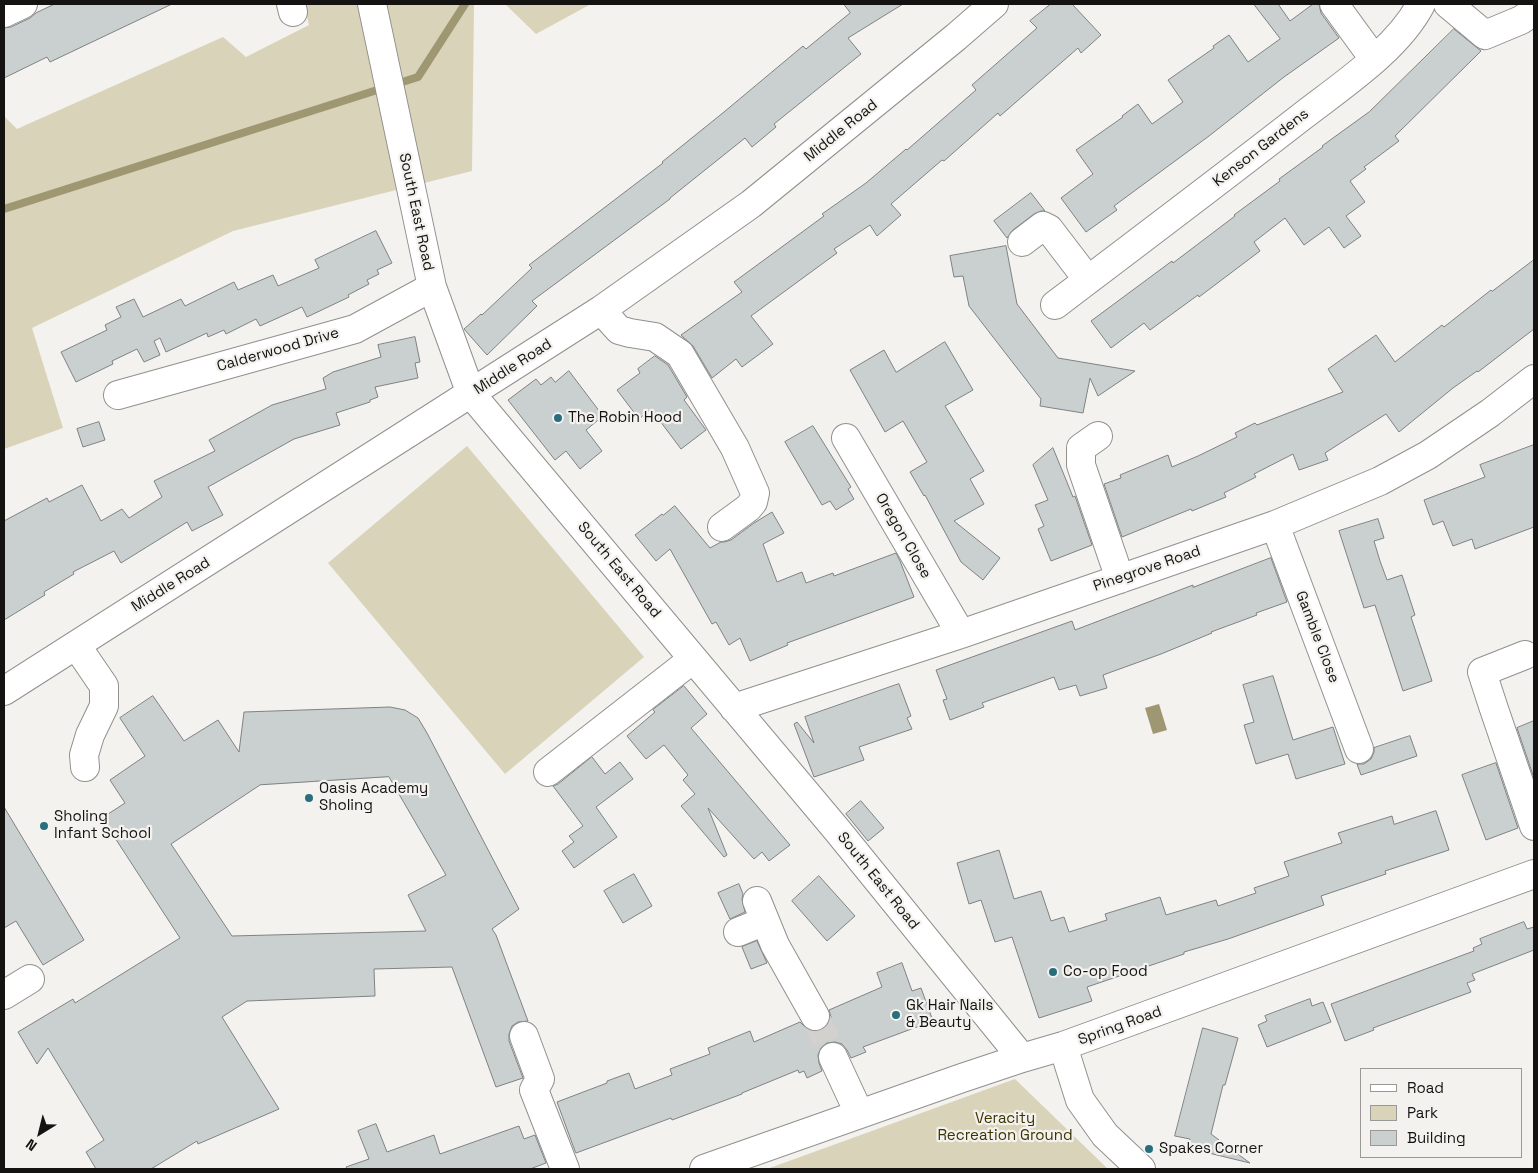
<!DOCTYPE html>
<html>
<head>
<meta charset="utf-8">
<style>
  body { margin:0 }
  #map { position:relative; width:1538px; height:1173px; overflow:hidden; background:#f3f2ee; font-family:"Space Grotesk",sans-serif }
  canvas { display:block }
  .frame { position:absolute; inset:0; border:5px solid #141312; pointer-events:none }
  .legend { position:absolute; left:1360px; top:1068px; width:162px; height:90px; box-sizing:border-box; background:#f3f2ee; border:1px solid #9a9996; margin:0; padding:6px 9px; list-style:none; font-size:15px; color:#141312 }
  .legend li { display:flex; align-items:center; gap:10px; height:25px }
  .legend b { width:25px; border:1px solid #9a9996 }
  .north { position:absolute; left:15px; top:1108px; width:50px; height:50px; -webkit-text-stroke:4px #f3f2ee; paint-order:stroke; rotate:216deg; font-size:14px; font-weight:700; line-height:20px; text-align:center; color:#141312 }
  .north::after { content:''; display:block; margin:auto; width:18px; height:22px; background:#141312; clip-path:polygon(50% 0,100% 100%,50% 72%,0 100%) }
</style>
</head>
<body>
<div id="map">
<canvas width="1538" height="1173"></canvas>
<div class="frame"></div>
<ul class="legend">
<li><b style="height:6px;background:#fff"></b>Road</li>
<li><b style="height:14px;background:#d9d3ba"></b>Park</li>
<li><b style="height:14px;background:#cacfd0"></b>Building</li>
</ul>
<div class="north">N</div>
</div>
<script>
const ctx = document.querySelector('canvas').getContext('2d');
ctx.lineJoin = 'round';
function fillPath(path, color) {
  ctx.fillStyle = color;
  ctx.fill(path, 'evenodd');
}
function strokePath(path, color, width, dash) {
  ctx.strokeStyle = color;
  ctx.lineWidth = width;
  ctx.lineCap = dash ? 'butt' : 'round';
  ctx.setLineDash(dash || []);
  ctx.stroke(path);
}
function drawText(font, color, halo, rows, align = 'center') {
  ctx.font = font + ' "Space Grotesk",sans-serif';
  ctx.lineWidth = 4.5;
  ctx.setLineDash([]);
  ctx.textBaseline = 'middle';
  ctx.strokeStyle = halo;
  ctx.fillStyle = color;
  for (const [text, x, y, turn = 0] of rows) {
    ctx.save();
    ctx.translate(x, y);
    ctx.rotate((+turn || 0) * Math.PI / 180);
    ctx.textAlign = isNaN(turn) ? turn : align;
    if (halo) ctx.strokeText(text, 0, 0);
    ctx.fillText(text, 0, 0);
    ctx.restore();
  }
}
fillPath(new Path2D(`
  M304,4h170l-2,167 -239,60 -201,97 31,100 -59,21v-333l13,13 206,-92 23,20 63,-32z
  M505,4h86l-55,30z
  M467,446l177,211 -139,117 -177,-211z
  M1015,1079l93,90h-341z`), '#d9d3ba');
fillPath(new Path2D(`
  M1159,704l8,26 -14,4 -8,-26z`), '#9f9672');
strokePath(new Path2D(`
  M4,209l414,-132 47,-73`), '#9f9672', 8);
const building = new Path2D(`
  M55,4h117l-122,58 -3,-5 -43,21v-50l7,-1 19,-9 6,-5z
  M844,4h59l-55,34 13,16 -87,70 2,3 -24,20 -7,-9 -75,60v1l-138,102 5,5 -50,49 -23,-26 17,-15 1,1 50,-47 -3,-3 134,-102 -1,-1 62,-50 79,-66 3,3 44,-36z
  M1051,4h21l29,31 -20,18 -3,-5 -78,68 -2,-3 -54,48 -2,-1 -51,44 10,11 -24,21 -7,-11 -36,24 3,4 -86,63 22,28 -31,23 -6,-8 -24,19 -19,-32 -12,-11 61,-43 -8,-10 90,-66 -2,-2 44,-31 40,-34 1,1 69,-60 -4,-5 65,-57 -7,-7z
  M1254,4h24l12,17 23,-17h6l2,9 18,25 -55,39 -75,59 -95,70 3,4 -31,22 -25,-34 32,-24 -17,-24 47,-33 -1,-1 16,-12 14,20 31,-22 -15,-22 46,-32 -1,-2 16,-11 19,27 32,-23z
  M1454,29l27,22 -86,85 4,5 -35,26 2,2 -16,12 15,21 -19,14 15,20 -17,12 -15,-21 -25,18 -19,-27 -31,24 6,9 -61,46 -1,-2 -48,35 -6,-7 -33,25 -20,-27 81,-60 1,2 62,-47 -1,-1 46,-34 -1,-2 44,-32 -1,-1 47,-34z
  M1031,193l14,18h-4l-7,3 -21,16 -6,8 -13,-17z
  M376,231l16,32 -15,7 2,4 -12,6 2,4 -21,11 1,2 -42,20 -5,-10 -42,19 -4,-7 -30,15 -2,-4 -16,7 -1,-4 -41,19 -6,-14 -6,3 6,14 -16,7 -7,-13 -25,12 1,3 -37,18 -15,-30 46,-22 -2,-5 16,-8 -5,-10 18,-8 9,18 38,-18 4,7 49,-24 4,8 35,-15 5,11 41,-18 -4,-8z
  M1006,246l11,58 41,54 77,13 -37,25 -8,-18 -7,35 -43,-7 1,-7 -72,-93 -6,-30 -9,1 -4,-21z
  M1534,260v69l-56,43 -1,-1 -24,17 -54,44 -13,-18 -61,39 3,7 -29,10 -6,-16 -39,20 2,3 -32,16 2,4 -34,14 -1,-2 -69,28 -18,-53 17,-6 -1,-3 48,-20 4,12 26,-11 39,-19 -2,-4 20,-10 2,2 86,-33 -15,-23 48,-34 19,27 47,-37 2,2 47,-37 1,1z
  M415,337l5,25 -5,1 3,15 -43,9 3,10 -8,3v2l-34,11 4,12 -46,14 -86,48 15,28 -31,16 -5,-9 -66,41 -7,-12 -41,21 1,2 -30,18 1,3 -41,25v-99l43,-23 2,4 33,-17 19,36 21,-12 7,9 33,-21 -8,-16 61,-30 -6,-11 63,-35 54,-16 -3,-11 10,-6 48,-15 -3,-12z
  M945,342l28,48 -28,16 39,65 -14,8 14,25 -30,17 46,37 -17,22 -22,-18 -36,-67 -1,1 -14,-24 17,-10 -24,-41 -18,11 -35,-62 34,-20 12,22z
  M655,356l13,9 19,32 -3,3 22,30 -25,19 -30,-40 -12,10 -22,-29 23,-17 -2,-4z
  M569,371l34,45 -17,14 16,21 -22,18 -14,-18 -11,9 -47,-60 28,-21 5,6 10,-8 4,5z
  M99,422l6,18 -22,7 -6,-18z
  M813,426l38,61 -3,2 6,10 -18,11 -6,-9 -8,4 -37,-63z
  M1534,445v82l-59,22 -3,-10 -19,7 -10,-25 -10,4 -9,-25 61,-23 -5,-12z
  M1053,448l20,49 2,-1 17,49 -41,16 -13,-32 6,-3 -9,-21 13,-5 -15,-35z
  M675,506l35,42 11,-6h3l7,-2 23,-17 18,-11 12,21 -21,11 14,38 25,-10 4,11 27,-10 1,3 62,-23 4,8 14,36 -127,46 1,2 -38,16 -10,-23 -11,7 -13,-23 -4,2 -42,-75 -14,12 -21,-26 27,-21 1,1z
  M1378,519l6,19 -10,3 6,20 7,19 15,-5 13,40 -4,2 21,64 -29,10 -28,-86 -11,3 -25,-77z
  M1271,558l16,44 -31,11 1,2 -46,17 1,1 -51,21 -58,21 4,13 -27,8 -4,-11 -17,5 -5,-13 -72,26 2,4 -34,13 -7,-20 4,-1 -11,-29 136,-49 3,9 118,-45v2z
  M1273,676l20,64 40,-13 12,37 -49,15 -8,-25 -32,10 -12,-39 10,-3 -11,-37z
  M899,684l12,32 -4,2 5,11 -53,18 5,13 -50,17 -20,-53 3,-2 17,21 -9,-26z
  M684,686l23,28 -16,14 99,117 -21,16 -7,-9 -8,7 -46,-51 19,47 -3,2 -43,-51 14,-12 -12,-14 5,-5 -24,-30 -18,14 -19,-23 28,-24 -2,-2z
  M153,696l31,45 34,-21 21,32 5,-40 146,-5 15,3 13,8 9,15 92,176 -27,20 4,6 32,86 -10,1 -6,4 -3,8v7l14,37 -27,9 -44,-120 -78,2 1,27 -128,5 -25,16 57,92 -81,35 -1,-3 -46,28h-55l-10,-17 18,-12 -56,-92 -11,16 -19,-32 55,-33 2,4 105,-65 -78,-120 23,-15 -15,-23 35,-24 -25,-38zM389,777l57,98 -38,20 18,36 -194,5 -61,-92 89,-59z
  M1534,721v57l-17,-50z
  M1410,736l7,20 -56,19 -4,-11h7l7,-5 3,-7v-4z
  M592,757l13,17 15,-12 13,17 -37,28 21,30 -43,31 -12,-17 12,-9 -5,-6 14,-10 -30,-40 5,-2z
  M1496,763l22,65 -32,12 -24,-65z
  M861,801l23,27 -16,13 -22,-27z
  M4,807l80,133 -41,25 -27,-44 -12,7z
  M1436,811l13,39 -64,21 1,3 -65,22 3,9 -96,34 -44,13v2l-97,33 5,14 -53,17 -27,-81 -17,5 -14,-42 -12,4 -12,-41 42,-13 15,49 27,-8 10,30 13,-4 5,15 38,-12 -2,-6 55,-17 6,18 50,-15 2,6 38,-13 -2,-5 35,-12 -5,-14 58,-19 -4,-10 54,-17 2,8z
  M634,874l18,32 -29,17 -19,-32z
  M819,876l36,40 -28,25 -35,-40z
  M739,884l4,10 -1,5 3,13 -15,7 -12,-26z
  M1524,922l3,7 7,-2v23l-62,24 3,6 -8,3 4,9 -98,36 1,2 -29,11 -14,-37 143,-53 -1,-3 9,-4 -2,-5z
  M757,941l10,22 -16,6 -9,-22z
  M902,963l10,28 9,-3 12,33 -70,26 3,5 -15,6 -4,-8 -5,-6 -7,-2 -8,1 -6,5 -3,7 1,8 3,8 -15,7 -3,-7 -5,2 -1,-3 -56,23v1l-70,26 -1,-2 -95,35 -1,-2 -18,-49 50,-19v-2l22,-8 6,16 37,-14 -2,-6 40,-15 -2,-6 42,-17 4,11 46,-20 8,8 7,2 7,-2 7,-6 2,-7 -2,-7 53,-23 -5,-14z
  M1310,999l2,7 11,-4 8,20 -64,25 -9,-22 9,-4 -2,-5z
  M1203,1028l35,10 -13,47h-2l-12,49 39,29 -62,-15 2,-9 -15,-3z
  M376,1124l11,28 47,-17 6,19 79,-28 5,13 11,-4 11,28 -16,6h-183l-1,-2 23,-8 -11,-28z`);
fillPath(building, '#cacfd0');
strokePath(building, '#7e8283', 1);
strokePath(new Path2D(`
  M815,1016l18,41`), '#d2d1cd', 28, [28, 14]);
const minor = new Path2D(`
  M291,4l2,8
  M372,4l60,283 39,107 366,436 185,228
  M1334,4l40,55
  M1448,4l37,31 36,-15 13,-9
  M4,13l19,-9
  M1022,242l21,-16 6,3 39,51
  M1055,305c82,-62 164,-124 245,-187 41,-32 97,-68 121,-114
  M601,310l18,20 11,3 25,4 25,17 55,94 20,45 -2,9 -5,6 -26,19
  M118,395l237,-66 77,-42
  M1098,436l-17,12v17l39,114
  M846,438l115,196
  M1275,525l84,224
  M76,645l28,41v20l-14,29 -6,20 1,12
  M1525,655l-43,17 11,34 41,120
  M4,691l597,-381 150,-106 205,-167 38,-33
  M734,708l227,-74 314,-109 105,-44 48,-26 62,-42 44,-34
  M548,772l145,-113
  M757,901l18,44 40,71
  M738,932l27,-11
  M4,995l26,-16
  M524,1036l16,43 -6,11 31,79
  M1063,1046l17,54 25,35 36,34
  M833,1057l26,56
  M704,1169l258,-91 60,-20 41,-12 471,-172`);
strokePath(minor, '#91908d', 30);
strokePath(minor, '#fff', 28);
for (const [x, y, r, color] of [
  [558,418,5,"#296e7d"],
  [309,798,5,"#296e7d"],
  [44,826,5,"#296e7d"],
  [1053,972,5,"#296e7d"],
  [896,1015,5,"#296e7d"],
  [1149,1149,5,"#296e7d"]
]) {
  const dot = new Path2D();
  dot.arc(x, y, r, 0, 2 * Math.PI);
  ctx.fillStyle = color;
  ctx.fill(dot);
  strokePath(dot, '#f3f2ee', 2);
}
drawText('15px', '#141312', '#f3f2ee', [
  ["Middle Road",841,131,-39],
  ["Kenson Gardens",1261,148,-38],
  ["South East Road",416,212,78],
  ["Calderwood Drive",278,350,-16],
  ["Middle Road",513,367,-33],
  ["Oregon Close",903,536,60],
  ["Pinegrove Road",1147,569,-19],
  ["South East Road",619,570,50],
  ["Middle Road",171,585,-32],
  ["Gamble Close",1317,637,69],
  ["South East Road",878,881,51],
  ["Spring Road",1120,1026,-20]
]);
drawText('15px', '#141312', '#f3f2ee', [
  ["The Robin Hood",568,418],
  ["Oasis Academy",319,789],
  ["Sholing",319,806],
  ["Sholing",54,817],
  ["Infant School",54,834],
  ["Co-op Food",1063,972],
  ["Gk Hair Nails",906,1006],
  ["& Beauty",906,1023],
  ["Spakes Corner",1159,1149]
], 'left');
drawText('15px', '#3d3202', '#f3f2ee', [
  ["Veracity",1005,1119],
  ["Recreation Ground",1005,1136]
]);
</script>
</body>
</html>
